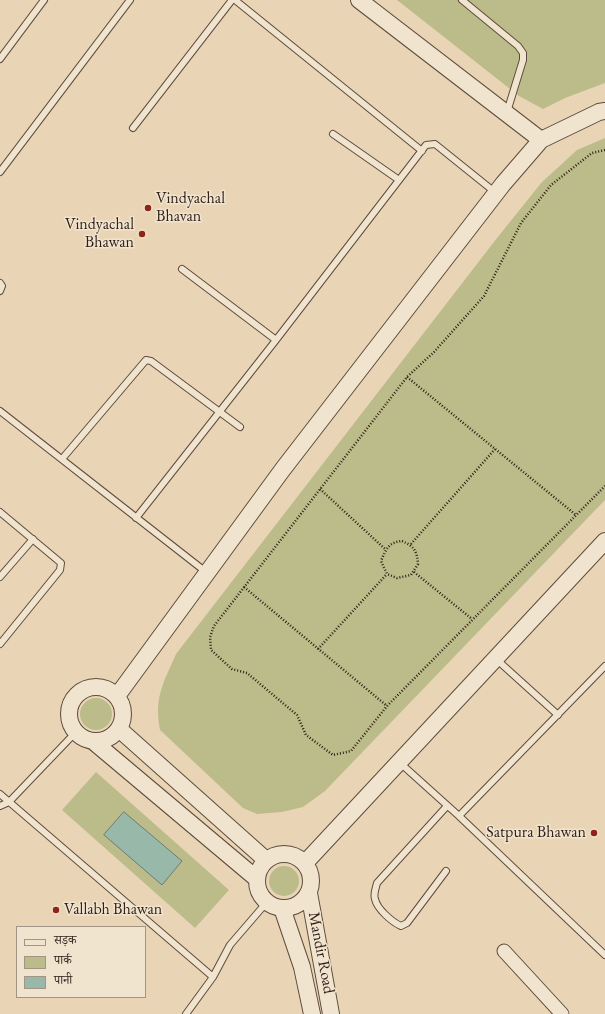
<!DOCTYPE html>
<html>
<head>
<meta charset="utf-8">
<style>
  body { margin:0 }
  #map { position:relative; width:605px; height:1014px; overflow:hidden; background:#e9d5b5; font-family:"EB Garamond","Noto Serif Devanagari",serif }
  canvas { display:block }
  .legend { position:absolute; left:16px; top:926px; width:130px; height:72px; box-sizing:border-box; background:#f1e4cf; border:1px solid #a39585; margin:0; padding:5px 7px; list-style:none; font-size:12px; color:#2e1e16 }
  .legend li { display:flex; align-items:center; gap:8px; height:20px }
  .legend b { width:20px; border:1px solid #a39585 }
</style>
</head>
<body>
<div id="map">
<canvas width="605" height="1014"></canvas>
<ul class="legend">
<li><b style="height:5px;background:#f1e4cf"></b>सड़क</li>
<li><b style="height:11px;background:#bcbc8a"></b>पार्क</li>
<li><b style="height:11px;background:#98b9aa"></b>पानी</li>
</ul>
</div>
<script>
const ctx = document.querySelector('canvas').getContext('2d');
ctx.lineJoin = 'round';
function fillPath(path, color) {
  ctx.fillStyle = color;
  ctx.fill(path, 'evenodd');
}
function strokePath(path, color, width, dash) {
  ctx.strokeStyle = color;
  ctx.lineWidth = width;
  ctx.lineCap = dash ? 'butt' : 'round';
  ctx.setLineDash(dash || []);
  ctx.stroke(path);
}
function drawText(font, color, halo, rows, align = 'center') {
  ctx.font = font + ' "EB Garamond",serif';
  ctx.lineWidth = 3;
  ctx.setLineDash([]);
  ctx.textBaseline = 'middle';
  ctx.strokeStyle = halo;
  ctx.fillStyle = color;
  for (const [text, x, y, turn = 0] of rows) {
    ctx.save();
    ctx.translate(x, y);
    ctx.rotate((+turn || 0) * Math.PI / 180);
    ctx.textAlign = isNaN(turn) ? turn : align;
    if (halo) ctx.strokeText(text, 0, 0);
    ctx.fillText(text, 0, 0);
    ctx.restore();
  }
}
fillPath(new Path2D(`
  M397,0h208v83l-40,15 -22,11 -24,-13z
  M605,138v362l-280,291 -22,16 -21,5 -25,2 -14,-6 -83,-78c-6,-33 3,-46 16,-76l321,-416 45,-56 35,-32z
  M80 714a16 16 0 1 1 32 0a16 16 0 1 1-32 0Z
  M96,772l133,118 -34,38 -133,-118z
  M269 881a15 15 0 1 1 30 0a15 15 0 1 1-30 0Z`), '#bcbc8a');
const water = new Path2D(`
  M124,812l58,49 -20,24 -58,-50z`);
fillPath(water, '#98b9aa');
strokePath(water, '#6e7b6f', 1);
const service = new Path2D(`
  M235,0l187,151
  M462,0l56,46 5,7v7l-16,52
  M0,59l44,-59
  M133,128l99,-128
  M333,134l66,46
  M0,172l130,-172
  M182,269l94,71
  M0,283l2,3 -2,5
  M0,411l206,161
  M62,459l84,-99 5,1 89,66
  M0,512l61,51 -1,7 -60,74
  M136,518l140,-178 150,-195 9,-1 61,49
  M0,577l33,-38
  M496,659l62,56
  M399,762l60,54 146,139
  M0,794l213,183
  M0,806l9,-4 66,-69
  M459,816l146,-150
  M446,871l-39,52 -6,3c-9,-4 -24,-17 -26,-27 -2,-5 1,-11 2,-16l70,-77
  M186,1014l27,-37 17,-32 37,-43`);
const minor = new Path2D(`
  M504,951l58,63`);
const tertiary = new Path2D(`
  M359,0l182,140
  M69 714a27 27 0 1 1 54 0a27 27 0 1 1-54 0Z
  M117,696l166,-227 220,-285 38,-44 58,-28 6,-1
  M119,729l147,131
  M94,742l163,137
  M257 881a27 27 0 1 1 54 0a27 27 0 1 1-54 0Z
  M305,863l300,-322
  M309,893l22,121
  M282,908l20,59 10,47`);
strokePath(service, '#5d4c3e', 8);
strokePath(minor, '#5d4c3e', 15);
strokePath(tertiary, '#5d4c3e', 18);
strokePath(new Path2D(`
  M605,150l-13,3 -41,32 -30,38 -37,73 -50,56 -27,25 -193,249 -4,11 1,13 21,19 15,4 50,42 9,20 27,20 18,-4 36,-45 218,-220
  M407,377l169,138
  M320,489l65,60
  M402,541c12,5 15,10 16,23l-7,11 -14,3 -10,-4 -6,-13c5,-12 8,-19 21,-20z
  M411,544l84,-95
  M414,572l58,47
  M244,587l143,119
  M318,649l69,-75`), '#2e1e16', 2.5, [1, 2]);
strokePath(service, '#f1e4cf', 6);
strokePath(minor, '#f1e4cf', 13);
strokePath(tertiary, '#f1e4cf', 16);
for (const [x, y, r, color] of [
  [148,208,4,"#8f2418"],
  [142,234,4,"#8f2418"],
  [594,833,4,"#8f2418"],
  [56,910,4,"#8f2418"]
]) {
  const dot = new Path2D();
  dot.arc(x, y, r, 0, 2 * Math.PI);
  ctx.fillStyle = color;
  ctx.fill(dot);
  strokePath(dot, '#f1e4cf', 1.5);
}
drawText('16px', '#2e1e16', '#f1e4cf', [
  ["Vindyachal",156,199],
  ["Bhavan",156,217],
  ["Vindyachal",134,225,"right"],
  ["Bhawan",134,243,"right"],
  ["Satpura Bhawan",586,833,"right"],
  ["Vallabh Bhawan",64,910]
], 'left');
drawText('16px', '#2e1e16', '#f1e4cf', [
  ["Mandir Road",321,953,79]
]);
</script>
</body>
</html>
